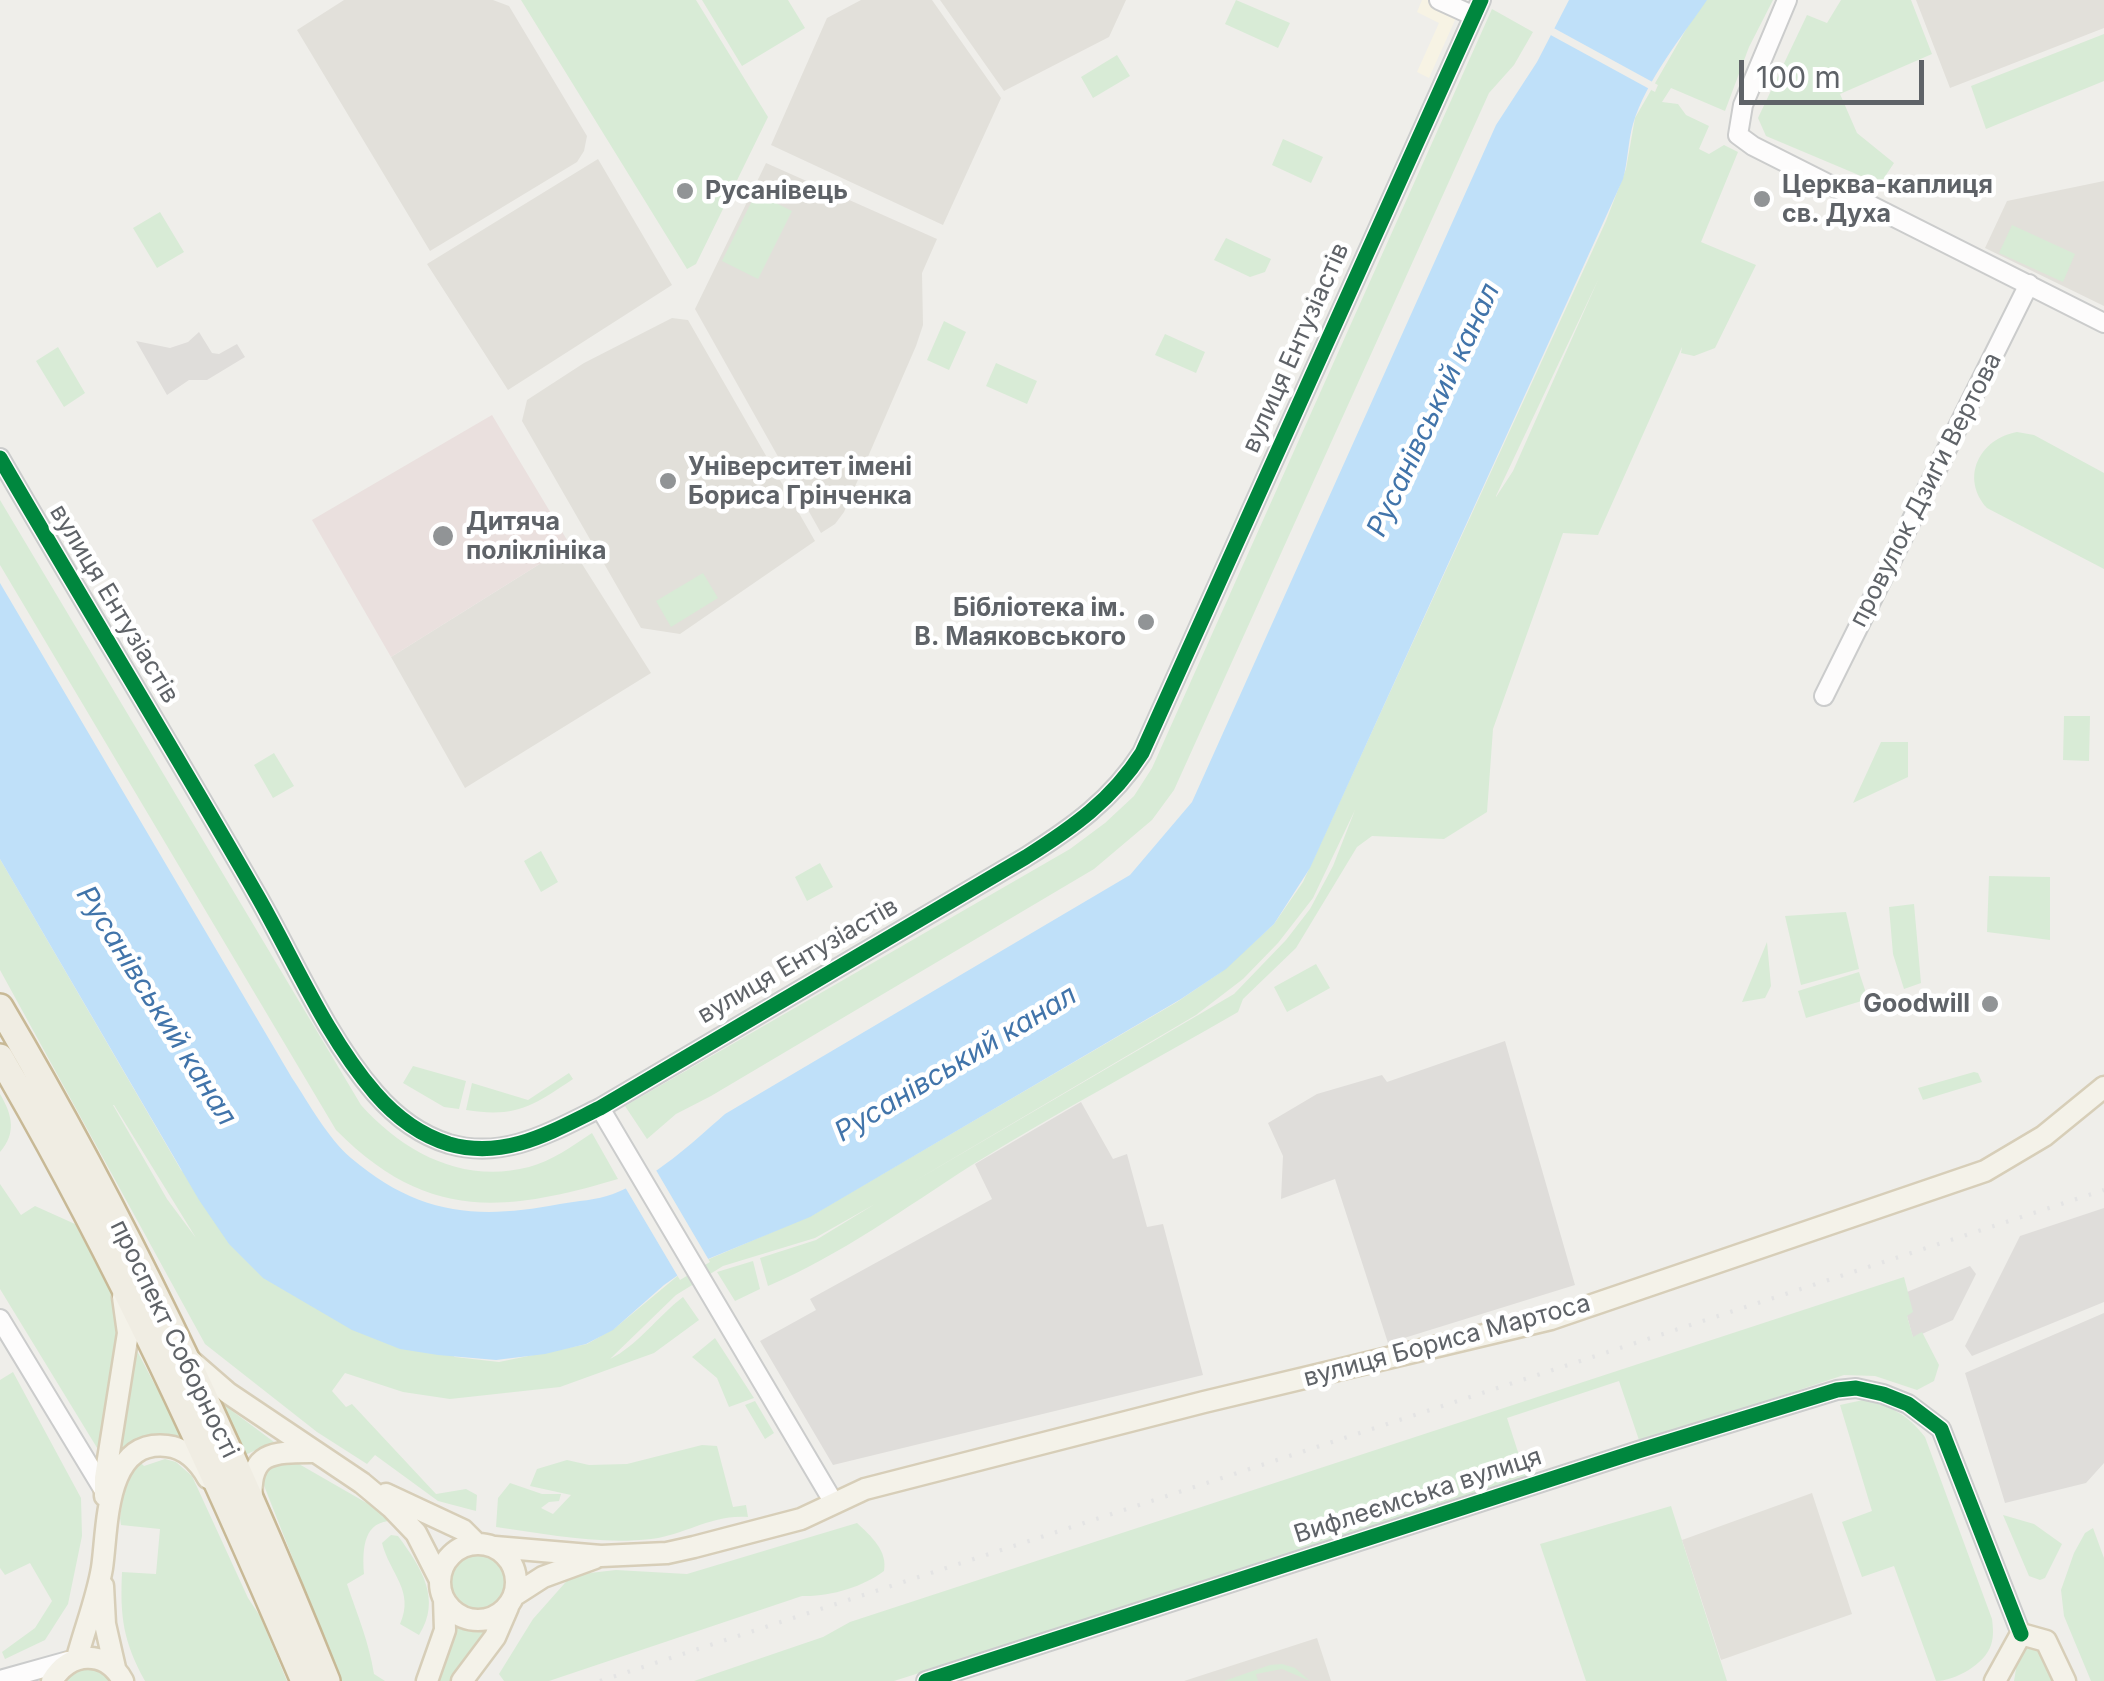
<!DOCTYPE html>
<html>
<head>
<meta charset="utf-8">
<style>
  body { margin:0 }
  #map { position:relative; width:2104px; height:1681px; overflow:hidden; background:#efeeea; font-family:Inter,sans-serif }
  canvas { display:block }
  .scale { position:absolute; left:1739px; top:60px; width:185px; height:45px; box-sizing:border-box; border:5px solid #5f6368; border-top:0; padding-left:12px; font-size:30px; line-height:35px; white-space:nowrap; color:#5f6368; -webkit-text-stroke:8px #fff; paint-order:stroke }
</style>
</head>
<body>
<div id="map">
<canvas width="2104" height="1681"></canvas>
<div class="scale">100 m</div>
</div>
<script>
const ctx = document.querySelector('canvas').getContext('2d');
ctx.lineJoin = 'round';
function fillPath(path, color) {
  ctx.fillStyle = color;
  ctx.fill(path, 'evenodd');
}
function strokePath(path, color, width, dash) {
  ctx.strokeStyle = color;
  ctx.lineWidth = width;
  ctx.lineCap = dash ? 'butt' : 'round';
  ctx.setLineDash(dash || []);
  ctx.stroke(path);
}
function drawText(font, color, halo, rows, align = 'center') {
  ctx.font = font + ' Inter,sans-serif';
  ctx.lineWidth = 9;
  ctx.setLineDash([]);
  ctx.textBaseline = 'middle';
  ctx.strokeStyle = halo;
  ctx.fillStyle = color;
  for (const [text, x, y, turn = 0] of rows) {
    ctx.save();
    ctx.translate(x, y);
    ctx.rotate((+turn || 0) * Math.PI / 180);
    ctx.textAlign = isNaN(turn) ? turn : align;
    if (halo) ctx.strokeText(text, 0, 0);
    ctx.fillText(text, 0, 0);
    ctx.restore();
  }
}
fillPath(new Path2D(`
  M1422,0h17l21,9 -31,69 -12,-6 22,-49 -22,-11z`), '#f7f3e4');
fillPath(new Path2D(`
  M199,332l13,21 7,1 18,-10 8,13 -38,23h-18l-22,15 -31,-54 34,7 18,-6z
  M1505,1041l70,244 -187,58 -53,-164 -54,20 2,-43 -15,-33 49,-29 65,-19 5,7z
  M1081,1102l32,57 14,-5 20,73 16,-3 40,151 -370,90 -73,-124 56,-31 -6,-11 182,-100 -17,-35z
  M2104,1208v94l-132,54 -7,-10 55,-110z
  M1970,1266l6,8 -23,46 -40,18 -6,-22v-24z
  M2104,1313v150l-18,20 -81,20 -40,-130z`), '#dfddda');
fillPath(new Path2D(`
  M344,0h149l16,6 78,130 -3,15 -7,11 -147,89 -133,-221z
  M861,0h71l69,98 -58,127 -172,-80 56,-127z
  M940,0h186l-17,37 -105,54z
  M1916,0h188v28l-154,60z
  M598,159l74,126 -164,105 -81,-126z
  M766,163l171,76 -15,34 1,52 -7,21 -72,166 -9,12 -14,9 -126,-224z
  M2104,181v125l-119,-58 22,-47z
  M672,318l16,2 127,221 -135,93 -39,-6 -119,-207 5,-21 57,-37z
  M570,545l81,128 -186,115 -74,-131z
  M1812,1493l40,121 -131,46 -39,-120z
  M1317,1638l14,43h-147z`), '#e2e0da');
fillPath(new Path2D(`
  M492,415l78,130 -179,112 -79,-137z`), '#eae0de');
fillPath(new Path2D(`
  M521,0h175l72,117 -72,147 -9,5z
  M702,0h86l17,28 -63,38z
  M1236,0l54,23 -12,25 -53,-24z
  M1703,0h70l-24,47 -24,64 -54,-23 -9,14 16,2 8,11 23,11 -10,23 10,5 15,-9 14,7 -37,90 55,23 -41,83 -21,8 -13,-3 1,-6 -84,188 -35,-2 -70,196 -6,83 -43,27 -72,-3 -15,11 -61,101 -53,51 -5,13c-88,51 -179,99 -266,153 -67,43 -131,90 -204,121l-8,-28 56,-18 59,-36 -60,34 -92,28 -47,29 -66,64c27,-13 48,-43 73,-62l16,23 -45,33 -94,34 -110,12 -47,-7 -58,-19 -13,18 14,16 6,-3 84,90 30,-5 11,6 -1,16 -38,-10 -63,-46 -8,9 -50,-32 -112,-88 -205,-374v-111l181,311 274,187 44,5 88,-18 28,-16 71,-59 128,-55 363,-212 44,-30 53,-48 29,-42 303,-661 20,-52 9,-51zM1598,280l-85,191 -17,26v-1zM1355,810l-22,56 -23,43 -24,31 -52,54 -326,191 288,-170 47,-36 35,-36 35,-45zM113,1105h1l82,133 -29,-39z
  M1841,0h70l21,54 -92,40 17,39 37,30 -14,21 -114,-48 -8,-18 49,-103 20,8z
  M1492,9l41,23 -19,33 -25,28 -315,697 -22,30 -58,49 -383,227 -35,18 -29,25 -22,-33 445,-257 35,-26 29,-27 18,-28z
  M2104,34v47l-118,48 -15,-43z
  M1117,55l13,21 -37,22 -12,-21z
  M1283,139l40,18 -12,26 -39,-18z
  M756,193l36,18 -34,68 -36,-18z
  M160,212l24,40 -27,16 -24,-40z
  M2012,225l63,29 -12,28 -64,-29z
  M1226,238l45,21 -6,13 -15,5 -36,-17z
  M944,321l22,11 -17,38 -22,-10z
  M1165,334l40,18 -9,21 -41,-18z
  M58,347l27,46 -21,14 -28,-46z
  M996,363l41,18 -10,23 -41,-18z
  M2017,432l17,3 70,38v96l-117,-61c-27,-30 -8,-69 30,-76z
  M0,500l361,605c43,48 102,79 168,62 23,-6 43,-21 63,-34l26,46c-115,34 -192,42 -282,-49l-336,-565z
  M703,573l15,25 -47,29 -15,-26z
  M2064,716h26l-1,45 -26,-1z
  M1881,742h27v35l-55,26z
  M274,753l20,33 -21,12 -19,-33z
  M541,851l17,31 -17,10 -17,-31z
  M820,863l13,24 -26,14 -12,-24z
  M1989,876l61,1v63l-63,-8z
  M1914,904l7,79 -17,6 -11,-35 -4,-47z
  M1846,912l13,57 -58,16 -16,-69z
  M1767,942l4,44 -6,12 -23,4z
  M1316,964l14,24 -43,24 -13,-25z
  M1859,972l9,27 -62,19 -8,-27z
  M413,1066l53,15 -7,28 -15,-2 -41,-24z
  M1974,1072l4,1 4,9 -59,18 -5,-12z
  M569,1073l4,6c-40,27 -57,39 -107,31l6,-27 56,17z
  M0,1094c12,20 17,39 0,58z
  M0,1184l21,31 14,-9 40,18 45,85v51l-18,96 -102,-167z
  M753,1261l7,28 -25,12 -18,-29z
  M1904,1277l9,35 -6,4 6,21 9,-5 17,33 -5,16 -17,9 -42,-14 -31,-1 -204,68 -21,-62 -112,37 20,62 -633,201h-200l129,-44 27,-15z
  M715,1338l39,60 -25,9 -12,-29 -25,-21z
  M135,1347l49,93 -33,-3 -39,30z
  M13,1372l68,126 1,38 -14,68 -23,36 -40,19 -3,-7 33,-24 17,-27 -22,-38 -25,12 -5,-7v-188z
  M1863,1400c28,6 44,14 62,37l67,182c1,9 2,17 -1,26 -6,19 -36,36 -55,36l-42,-115 -32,11 -20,-55 30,-11 -32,-106z
  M219,1401l55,41 -29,13z
  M755,1401l19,32 -9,6 -20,-34z
  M702,1445l15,1 16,61 13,-2 2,12c-36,-3 -63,18 -97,22 -52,6 -104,-5 -155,-12l2,-29 12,-15 32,11h19l-2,7 -10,1 -8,6 12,6 18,-19 -41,-9 7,-17 30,-9 22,5 38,-1z
  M165,1459l11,3 16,14 56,122 12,18 27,65h-142c-22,-40 -25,-64 -23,-109l34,2 4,-45 -39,-4 -1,-7 4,-28 7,-20 7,-10 6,6z
  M292,1460l106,61c-34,-3 -36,25 -34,53l-17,10c10,30 22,58 27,90l11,7h-44l-78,-198 -1,-13 4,-8z
  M1671,1506l56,175h-141l-46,-137z
  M2003,1515l31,9 28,20 -17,34 -5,2 -11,-4z
  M857,1523c14,13 31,28 27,48 -21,16 -55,26 -82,25l-253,85h-45l-5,-7 34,-55 39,-44 44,-5 71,4z
  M2093,1528l11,30v123h-13l-27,-65 -3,-26 13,-37 11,-20z
  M391,1535l7,1c23,31 44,63 21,99l-19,-11c15,-33 -10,-50 -18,-81z
  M448 1581a30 30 0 1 1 60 0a30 30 0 1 1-60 0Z
  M453,1624l9,6 28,-1 -39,52h-15l13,-28z
  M2035,1642l23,39h-44l3,-18 11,-19z
  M1282,1664l13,4 15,13 -28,-12 -26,5 2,7h-34l46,-16z
  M84,1665l18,4 10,12h-52z`), '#d8ebd6');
fillPath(new Path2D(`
  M1569,0h138c-26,38 -60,79 -74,124 -5,17 -5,37 -10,55l-313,689 -36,56 -48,45 -45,30 -371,218 -119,49 -27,19 -51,45 -27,14 -41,10 -49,6 -58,-5 -38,-6 -48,-19 -89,-52 -34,-34 -30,-44 -199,-341v-276l292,495c18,27 35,59 59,80 67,57 126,62 209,46 17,-3 37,-4 53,-10 43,-17 78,-50 112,-80l405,-239 62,-73 304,-677 41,-63z`), '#bfe0f9');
fillPath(new Path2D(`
  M1550,26l108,59 -3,7 -108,-59z
  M653,1165l57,97 -30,18 -58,-98z`), '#efeeea');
const minor = new Path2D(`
  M1439,0l35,16
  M1787,0l-44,105 -5,30 15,11 351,177
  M0,458c85,147 174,292 258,439 37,65 68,139 117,196 19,22 45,42 74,51 56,16 102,-12 151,-36l426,-251c46,-29 86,-57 116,-104l339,-753
  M1824,696l205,-412
  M600,1108l234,395
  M0,1319l105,173
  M0,1680l68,-19
  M926,1681l712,-230 199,-61 19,-2 27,6 25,10 33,25 80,205`);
const major = new Path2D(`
  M190,1360l38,33 134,90 30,25 24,25 24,47
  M386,1494l77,36 13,13
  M105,1496v-18l23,-145 -5,-36
  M252,1500c-4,-50 23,-48 64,-48
  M440 1582a38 38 0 1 1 76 0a38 38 0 1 1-76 0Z
  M495,1547l106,9 66,-3 27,-6 107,-28 64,-30 339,-87 347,-83 434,-148 59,-35 60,-49
  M103,1586l2,38 10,44
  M515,1595l28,-18 52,-19
  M77,1658c8,-30 20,-60 25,-90 6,-40 2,-129 65,-122 19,2 32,16 41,32
  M52,1681c17,-30 54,-32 71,0
  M427,1681l18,-51 -1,-31
  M462,1681l33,-44 13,-30
  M1995,1681l26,-47 25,7 19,40`);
const highway = new Path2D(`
  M0,1007c127,215 234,442 327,674
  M0,1057c117,200 213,411 304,624`);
strokePath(minor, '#cbcccc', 22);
strokePath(major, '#d7ceb8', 25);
strokePath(highway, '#c8b996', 30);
strokePath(minor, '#fdfcfc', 18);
strokePath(major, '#f4f2e9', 20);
strokePath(highway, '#f0ede3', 25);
strokePath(new Path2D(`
  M600,1681l1504,-491`), '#e4e4e4', 4, [2.5, 12]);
strokePath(new Path2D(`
  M0,458c85,147 174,292 258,439 37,65 68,139 117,196 19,22 45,42 74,51 56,16 102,-12 151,-36l426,-251c46,-29 86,-57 116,-104l339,-753
  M926,1681l712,-230 199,-61 19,-2 27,6 25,10 33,25 80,205`), '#00873e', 15);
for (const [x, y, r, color] of [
  [685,191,10,"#919496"],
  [1762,199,10,"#919496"],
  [668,481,10,"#919496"],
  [443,536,12,"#919496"],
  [1146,622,10,"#919496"],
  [1990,1004,10,"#919496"]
]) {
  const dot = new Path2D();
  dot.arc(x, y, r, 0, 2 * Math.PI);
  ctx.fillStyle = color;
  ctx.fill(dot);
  strokePath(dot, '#fff', 4);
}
drawText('bold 25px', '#5f6368', '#fff', [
  ["Церква-каплиця",1782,185],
  ["св. Духа",1782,214],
  ["Русанівець",705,191],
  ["Університет імені",688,467],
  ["Бориса Грінченка",688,496],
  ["Дитяча",466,522],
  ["поліклініка",466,551],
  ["Бібліотека ім.",1126,608,"right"],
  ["В. Маяковського",1126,637,"right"],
  ["Goodwill",1970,1004,"right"]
], 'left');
drawText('25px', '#5f6368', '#fff', [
  ["вулиця Ентузіастів",1296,348,-66],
  ["провулок Дзиґи Вертова",1926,490,-63],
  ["вулиця Ентузіастів",114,604,59],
  ["вулиця Ентузіастів",798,961,-30],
  ["проспект Соборності",174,1339,64],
  ["вулиця Бориса Мартоса",1447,1341,-15],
  ["Вифлеємська вулиця",1418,1496,-18]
]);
drawText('italic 28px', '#4174aa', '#fff', [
  ["Русанівський канал",1434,410,-65],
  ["Русанівський канал",156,1006,58],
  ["Русанівський канал",956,1064,-31]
]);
</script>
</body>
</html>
